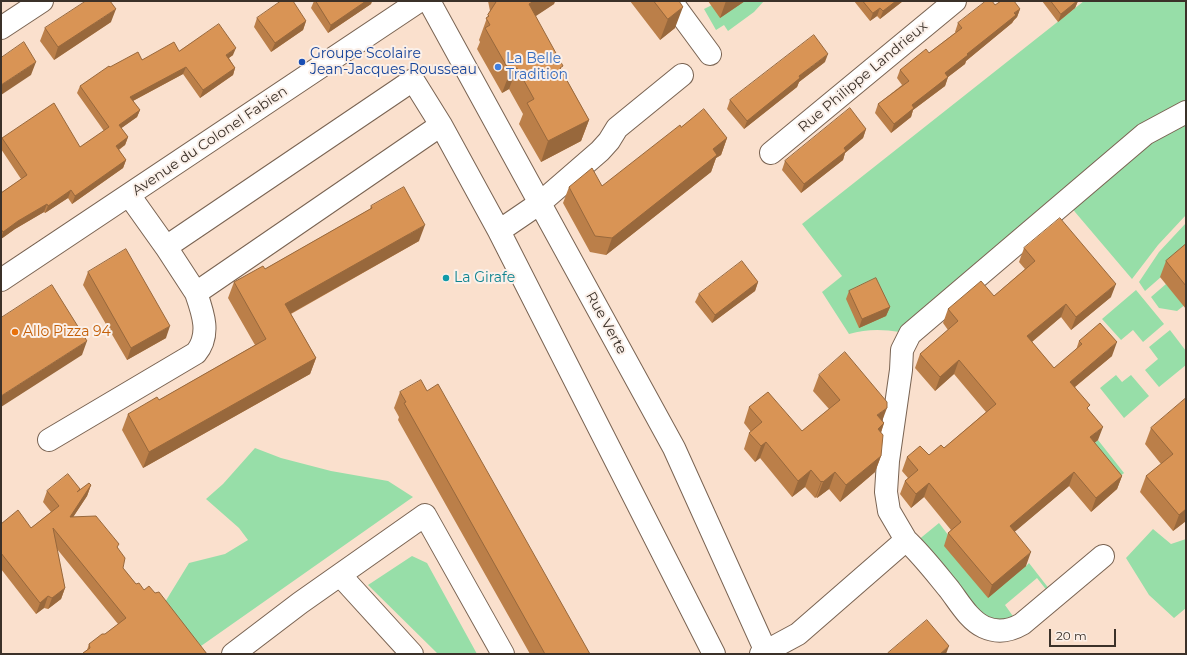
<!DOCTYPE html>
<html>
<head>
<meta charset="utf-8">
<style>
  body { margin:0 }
  #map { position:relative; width:1187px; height:655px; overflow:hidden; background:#fae0cd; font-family:Montserrat,sans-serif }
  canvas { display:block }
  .frame { position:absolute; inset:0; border:2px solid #3b3129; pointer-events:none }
  .scale { position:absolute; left:1049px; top:629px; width:67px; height:18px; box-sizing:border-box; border:2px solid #3b3129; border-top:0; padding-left:5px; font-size:12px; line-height:14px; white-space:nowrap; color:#3b3129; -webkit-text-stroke:3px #fbf0e9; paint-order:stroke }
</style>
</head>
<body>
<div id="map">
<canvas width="1187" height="655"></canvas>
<div class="frame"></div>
<div class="scale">20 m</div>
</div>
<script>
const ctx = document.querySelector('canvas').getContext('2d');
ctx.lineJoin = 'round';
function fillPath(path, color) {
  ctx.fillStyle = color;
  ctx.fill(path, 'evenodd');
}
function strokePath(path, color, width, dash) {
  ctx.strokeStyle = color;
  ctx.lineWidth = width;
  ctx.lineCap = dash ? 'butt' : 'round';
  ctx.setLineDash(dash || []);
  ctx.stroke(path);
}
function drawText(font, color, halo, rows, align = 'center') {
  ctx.font = font + ' Montserrat,sans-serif';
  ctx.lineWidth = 4;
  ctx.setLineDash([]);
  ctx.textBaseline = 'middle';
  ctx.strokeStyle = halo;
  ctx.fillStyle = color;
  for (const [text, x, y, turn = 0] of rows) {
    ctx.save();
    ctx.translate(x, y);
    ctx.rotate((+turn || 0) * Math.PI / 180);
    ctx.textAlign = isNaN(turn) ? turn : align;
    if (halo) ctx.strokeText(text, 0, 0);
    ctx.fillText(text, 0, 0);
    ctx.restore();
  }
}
fillPath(new Path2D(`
  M745,1h19l-10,11 -26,19 -4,-6 -8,5 -12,-21 8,-4z
  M1084,1h102v104l-286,227c-18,-3 -34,-3 -51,2l-27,-42 20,-16 -40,-52z
  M1186,123v92l-28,30 -26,34 -57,-67 -2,-3c35,-30 71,-67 113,-86z
  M1186,223v32l-41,36 -6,-9 20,-30z
  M1166,284l20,20 -9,7 -18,-3 -8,-11z
  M1136,290l28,34 -21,18 -10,-12 -12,10 -19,-21z
  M1170,330l16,21v14l-27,22 -14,-17 13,-11 -9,-12z
  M1116,375l6,7 9,-7 18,21 -25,22 -24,-30z
  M1098,440l26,33 -12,10 -27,-32z
  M255,448l26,10 50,13 57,10 25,16 -212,149 -39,-39 27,-44 36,-9 23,-14 -9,-12 -33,-29 17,-15z
  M939,523l13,17 74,26 3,-3 21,27 -2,2 -11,-14 -32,27 10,14 -11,4 -20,-5 -67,-77z
  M1153,529l18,15 15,-5v69l-12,10 -25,-23 -23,-37z
  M412,556l15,7 50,91h-39l-70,-69z`), '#97dea8');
const minor = new Path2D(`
  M429,1l245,447 93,206
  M671,1l39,53
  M1,28l41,-27
  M771,153l184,-152
  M129,195l37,52
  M499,231l41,-28 60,-52 9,-10 8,-13 65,-53
  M1,280l418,-279
  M196,293l-30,-46 247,-167 28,45
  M49,440l147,-87c15,-18 7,-40 0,-60l245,-168 58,106 215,423
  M906,540c16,15 29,32 43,49 10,13 20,31 35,38 13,6 26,4 38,-3l81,-68
  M340,575l72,79
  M233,654l67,-51 125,-88 78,139
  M761,654l37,-20 108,-94 -17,-29 -3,-19 2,-31 13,-91 1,-20 8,-16 235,-200 41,-22`);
strokePath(minor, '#796352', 24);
strokePath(minor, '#fff', 22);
fillPath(new Path2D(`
  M314,1h58l-1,3 -43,29 -17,-25z
  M488,1h67l-1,3 -19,12 27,55 27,49 -8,21 -40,21 -22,-38 4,-10 -14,-25 -7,4 -25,-44 3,-7 -1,-2 9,-25 2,-4z
  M630,1h49l-4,27 -15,12z
  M708,1h37l-25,17z
  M854,1h49l-23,18 -3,-3 -7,5z
  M1042,1h36l-3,7 -17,14z
  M995,5l25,4 -3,8 -3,3 -2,3 -46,38 -1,3 -17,13 -3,9 -32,24 -2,7 -20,16 -16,-20 3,-9 24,-19 -5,-7 3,-8 29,-17 27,-21h-1l3,-9z
  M257,18l49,3 -3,9 -32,22 -17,-25z
  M111,22l-57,38 -14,-19 5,-13z
  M179,51l54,4 -4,3 6,10 -2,7 -33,23 -17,-24 -50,27 7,9 -3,7 -16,11 7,9 -3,8 -6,5 7,10 -3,8 -51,36 -4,-6 -23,15 -1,-1 -29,17 -14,10v-46l20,-14 -20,-30 1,-11 78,9 24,-16 -27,-38 3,-7 30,-19z
  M825,62l-26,20 -2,5 -53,42 -17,-20 3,-9z
  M681,127l46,11 -6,17 -5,3 -5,14 -105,83 -16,-3 -27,-49 6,-16 33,-1z
  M866,129l-3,9 -18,15 -2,7 -42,33 -19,-23 3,-9z
  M371,206l48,35 -128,73 25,44 -6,16 -167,94 -21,-38 6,-16 31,-14 96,-55 -27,-47 6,-16 31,-13 105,-60z
  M1186,244v65l-26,-32 6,-16z
  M1024,248l87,49 -40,33 -10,-13 -29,25 22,26 22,-18 3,-9 33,15 -37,31 13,22 10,31 -4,3 28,33 -5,13 -26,23 -22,-26 -55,46 12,34 -38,32 -44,-52 4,-13 3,-3 -27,-33 -13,11 -11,-14 5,-13 3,-3 -6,-7 5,-14 22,-2 15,-7 42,-36 -32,-38 -19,17 -20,-23 5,-14 28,-24 -5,-7 5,-14 46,-13 31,-27 -6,-7z
  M88,272l78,66 -39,22 -44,-75z
  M758,282l-3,9 -43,32 -17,-21 4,-8z
  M849,291l41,16 -4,9 -27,12 -13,-29z
  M819,375l63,46 2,2 -3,10v23l-6,16 -35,30 -11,-13 -12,9 -1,-1 -1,1 -10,-11 -13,10 -32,-39 -5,4 -11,-13 5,-16 2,-1 -7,-9 5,-16 53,24 27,-22 -16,-18z
  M427,391l163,263h-60l-132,-234 1,-3 -5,-9 6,-16z
  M1186,398v123l-13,10 -33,-39 6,-16 15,-12 -16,-20 6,-16z
  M91,485l-4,11 -14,21 45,31 5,20 13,16 8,6 63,64h-125l5,-4 2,-6 16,-10 13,-10 -61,-75 8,39 -4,11 -13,10 -4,-1 -8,6 -35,-45v-45l30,4 20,-16 -8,-10 4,-11 33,-1z`), '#bb7f49');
fillPath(new Path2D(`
  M366,1h6l-1,3 -43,29 3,-8z
  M534,1h21l-1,3 -33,22 8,-22z
  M726,1h19l-25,17z
  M896,1h7l-23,18 3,-8z
  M1077,1h1l-3,7 -17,14 3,-8z
  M683,7l-8,21 -15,12 8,-21z
  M880,8l-3,8 -7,5 3,-8z
  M116,9l-5,13 -57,38 4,-13z
  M1020,9l-3,8 -3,3 -2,3 -46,38 -1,3 -17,13 -3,9 -32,24 -2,7 -20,16 3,-9 18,-19 33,-32 22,-19z
  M306,21l-3,9 -32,22 4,-9z
  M236,48l-3,7 -10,7 3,-7z
  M828,54l-3,8 -26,20 -2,5 -53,42 3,-8 52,-45z
  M36,62l-5,13 -30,20v-10z
  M186,67l-3,7 -56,30 3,-7z
  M235,68l-2,7 -33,23 3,-8z
  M517,68l-8,21 -7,4 8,-21z
  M140,110l-3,7 -21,15 3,-7z
  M589,120l-8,21 -40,21 7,-21z
  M866,129l-3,9 -18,15 -2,7 -42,33 3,-9 40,-36z
  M128,137l-3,8 -12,8 3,-7z
  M727,138l-6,17 -5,3 -5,14 -105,83 6,-17 101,-89z
  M126,160l-3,8 -51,36 3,-8z
  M71,190l-3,8 -23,15 3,-7z
  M47,204l-3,8 -29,17 -14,10 2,-7 15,-11z
  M425,225l-6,16 -140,79 6,-16z
  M758,282l-3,9 -43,32 3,-8z
  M1116,284l-5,13 -40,33 5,-13z
  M1066,304l-5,13 -39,33 5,-14z
  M890,307l-4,9 -27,12 3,-9z
  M170,326l-4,12 -39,22 4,-12z
  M87,341l-5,14 -81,52v-11z
  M1117,342l-5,14 -47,39 5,-13z
  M316,358l-6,16 -167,94 6,-16z
  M959,360l-5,14 -19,17 5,-14z
  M887,408l-6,16 -4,-9z
  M884,423l-6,17v-11z
  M1103,427l-5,13 -13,11 5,-14z
  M766,442l-6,16 -5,4 6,-16z
  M881,456l-6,16 -35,30 6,-17z
  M811,470l-6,17 -13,10 6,-16z
  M835,472l-6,17 -12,9 6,-16z
  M1074,472l-5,14 -64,54 5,-14z
  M1122,476l-5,13 -26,23 5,-14z
  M822,481l-6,16 -1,1 6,-16z
  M929,483l-5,14 -13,11 5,-14z
  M91,485l-4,11 -21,32 4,-11z
  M1186,509v12l-13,10 6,-16z
  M1031,552l-5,14 -38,32 4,-13z
  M65,588l-4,11 -13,10 4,-11z
  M48,596l-4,12 -8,6 4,-11z
  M949,646l-3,8h-6z`), '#98683c');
const building = new Path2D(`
  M86,1h24l6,8 -58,38 -13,-19z
  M281,1h12l13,20 -31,22 -18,-25z
  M316,1h50l-35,24z
  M497,1h37l-5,3 34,62 -3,2 29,52 -41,21 -21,-38 7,-4 -17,-31 -7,4 -25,-44 5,-3 -4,-7 3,-2 -1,-1z
  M654,1h25l4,6 -15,12z
  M863,1h33l-13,10 -3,-3 -7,5z
  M986,1h6l3,4 6,-4h13l6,8 -6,4 2,2 -49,39 1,1 -23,18 3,4 -36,28 2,3 -20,16 -16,-20 31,-23 -9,-11 26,-21 3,4 33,-25 -4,-5z
  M1051,1h26l-16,13z
  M219,24l17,24 -10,7 9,13 -32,22 -17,-23 -56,30 10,13 -21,15 9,12 -12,9 10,14 -51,36 -4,-6 -23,16 -1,-2 -29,17 -15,11 -2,-3v-36l26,-18 -25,-37 52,-35 26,44 29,-20 -29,-41 29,-20 1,1 28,-15 4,8 32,-18 5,9z
  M814,35l14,19 -29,22 1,2 -53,43 -17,-21z
  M24,42l12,20 -35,23v-27z
  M850,108l16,21 -22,19 2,3 -42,33 -19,-23z
  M704,109l23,29 -14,11 4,6 -105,83 -17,-2 -26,-49 23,-19 10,18 78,-61 1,2z
  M404,187l21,38 -140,79 31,54 -167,94 -21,-38 29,-17 2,3 107,-61 -32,-57 29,-16 2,3 107,-61 -1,-2z
  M1060,218l56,66 -40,33 -10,-13 -39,32 27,32 28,-24 -3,-3 21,-18 17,19 -47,40 20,23 -3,3 16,19 -13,10 32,39 -26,22 -22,-26 -64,54 21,26 -39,33 -44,-52 13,-11 -32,-39 -13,11 -11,-13 13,-11 -11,-13 13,-11 9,9 12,-10 3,3 52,-44 -37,-44 -19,17 -20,-23 38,-33 -10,-12 33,-28 13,15 41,-35 -11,-13z
  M1186,244v42l-20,-25z
  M126,249l44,77 -39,22 -43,-76z
  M742,261l16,21 -43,33 -16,-21z
  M876,278l14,29 -28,12 -13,-28z
  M52,285l35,56 -86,55v-78z
  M845,352l42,50v6l-10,7 7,8 -6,6 5,6 -2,21 -35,29 -11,-13 -12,10 -1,-1 -1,1 -10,-12 -13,11 -32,-39 -5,4 -12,-13 13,-11 -13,-15 19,-15 34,39 38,-31 -21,-25z
  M421,380l6,11 11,-7 152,270h-45l-141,-251 2,-1 -6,-10z
  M1186,398v111l-7,6 -33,-39 27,-22 -22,-26z
  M68,474l12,15 -3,3 12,-9 2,2 -21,32 26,-1 23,28 -2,3 8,11 -2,10 13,16 3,-1 5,7 5,-4 6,7 4,-1 48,62h-124v-1l7,-5 -1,-4 13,-10h3l21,-16 -73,-90 12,60 -13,10 -4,-2 -8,7 -39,-50v-29l17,-14 13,18 28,-22 -12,-15z
  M927,620l22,26 -9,8h-52v-1z`);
fillPath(building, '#d99455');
strokePath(building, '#98683c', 1);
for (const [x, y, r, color] of [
  [302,62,4,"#1a4fb4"],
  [498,67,4,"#3f7fe0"],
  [446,278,4,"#0f9aa8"],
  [15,332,4,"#e8710a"]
]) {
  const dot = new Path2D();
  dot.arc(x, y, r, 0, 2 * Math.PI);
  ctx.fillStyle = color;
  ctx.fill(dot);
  strokePath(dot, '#fbf0e9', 1.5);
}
drawText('14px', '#164399', '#fbf0e9', [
  ["Groupe Scolaire",310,54],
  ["Jean-Jacques Rousseau",310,70]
], 'left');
drawText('14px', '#366cbe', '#fbf0e9', [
  ["La Belle",506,59],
  ["Tradition",506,75]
], 'left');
drawText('14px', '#3b3129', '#fbf0e9', [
  ["Rue Philippe Landrieux",863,77,-40],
  ["Avenue du Colonel Fabien",210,141,-34],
  ["Rue Verte",606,323,61]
]);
drawText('14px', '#0d838f', '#fbf0e9', [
  ["La Girafe",454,278]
], 'left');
drawText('14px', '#c56008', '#fbf0e9', [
  ["Allo Pizza 94",23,332]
], 'left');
</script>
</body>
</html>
